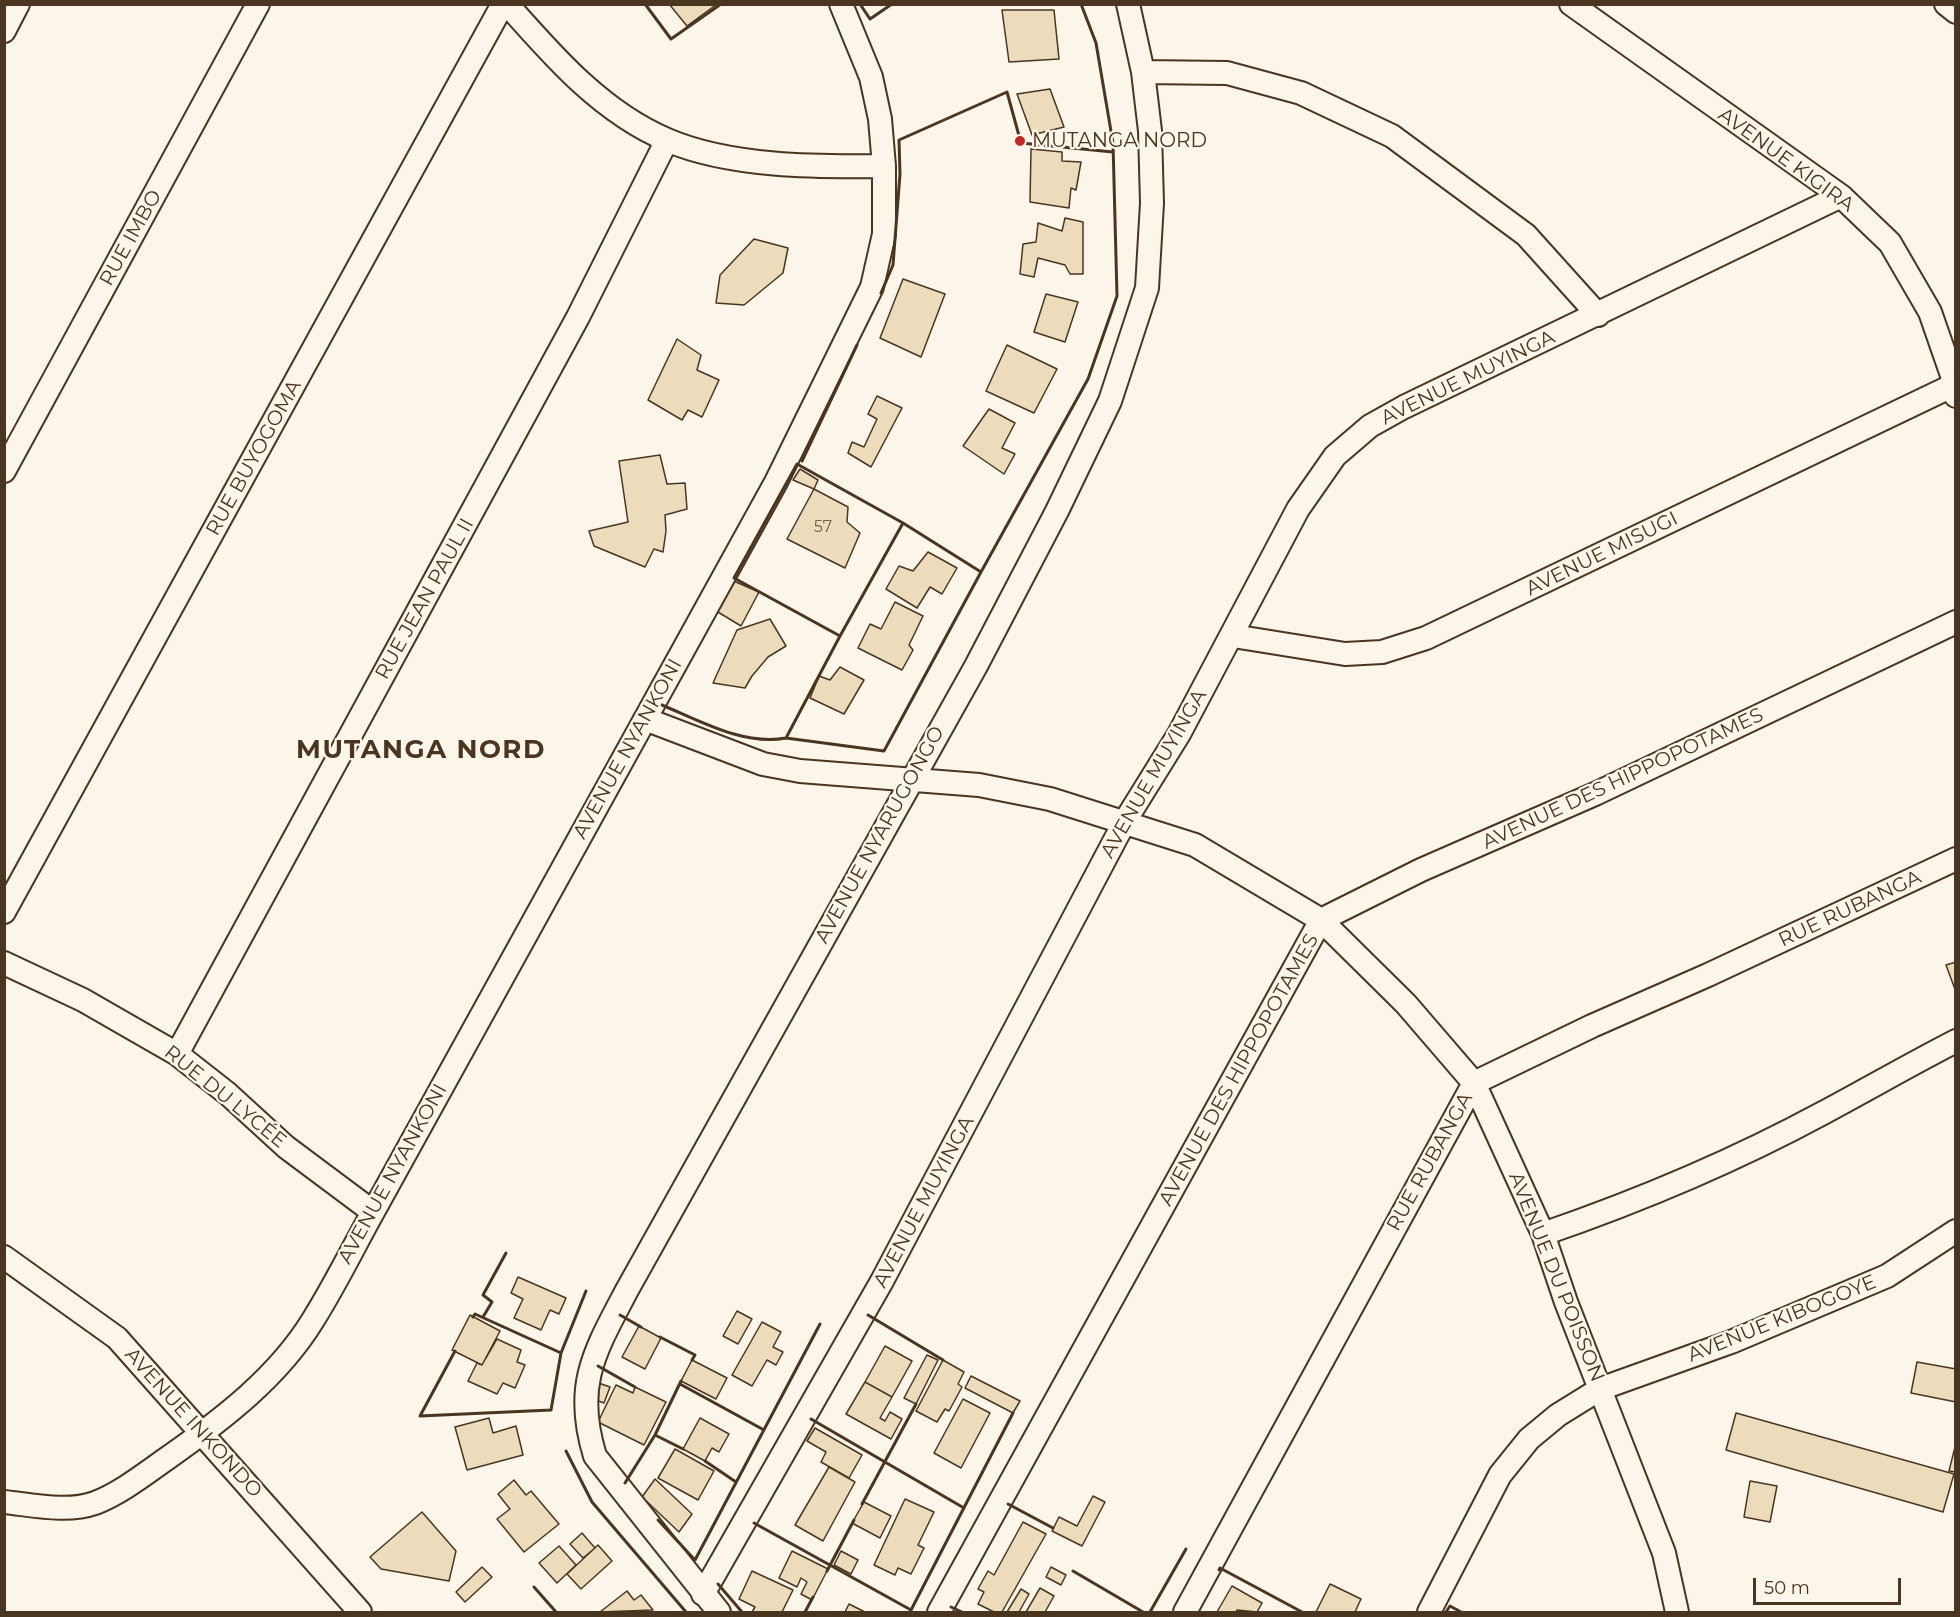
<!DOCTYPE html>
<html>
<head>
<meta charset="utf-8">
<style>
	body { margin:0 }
	#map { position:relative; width:1960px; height:1617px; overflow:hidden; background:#fbf6e9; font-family:Montserrat,sans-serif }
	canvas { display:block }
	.frame { position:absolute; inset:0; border:6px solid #4a3520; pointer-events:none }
	.scale { position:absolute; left:1753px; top:1578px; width:148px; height:27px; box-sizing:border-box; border:3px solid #4a3520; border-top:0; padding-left:8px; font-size:18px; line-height:21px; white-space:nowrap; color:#4a3520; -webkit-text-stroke:4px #fbf6e9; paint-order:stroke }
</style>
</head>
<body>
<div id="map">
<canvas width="1960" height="1617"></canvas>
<div class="frame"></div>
<div class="scale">50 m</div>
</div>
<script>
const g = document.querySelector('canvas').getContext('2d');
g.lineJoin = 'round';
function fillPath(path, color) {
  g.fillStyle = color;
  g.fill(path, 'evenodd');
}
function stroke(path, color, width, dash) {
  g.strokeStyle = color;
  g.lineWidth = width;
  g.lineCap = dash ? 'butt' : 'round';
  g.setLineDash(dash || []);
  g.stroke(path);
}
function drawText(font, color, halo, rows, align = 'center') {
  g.font = font + ' Montserrat,sans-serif';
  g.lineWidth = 4.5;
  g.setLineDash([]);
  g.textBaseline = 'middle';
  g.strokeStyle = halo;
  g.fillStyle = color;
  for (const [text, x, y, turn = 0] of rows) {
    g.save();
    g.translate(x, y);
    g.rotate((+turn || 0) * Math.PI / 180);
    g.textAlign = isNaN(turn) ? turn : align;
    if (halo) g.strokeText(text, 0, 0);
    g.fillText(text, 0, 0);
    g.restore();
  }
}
const building = new Path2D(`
	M669 4H717L687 26Z
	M1002 10H1054L1059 59 1009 62Z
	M1050 89 1064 127 1032 135 1017 94Z
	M1031 149 1062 152V161L1081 162 1076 190 1071 188 1069 208 1030 202Z
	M1065 218 1083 222V274H1070L1065 265 1038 258 1034 277 1020 274 1023 244 1036 242 1038 223 1062 231Z
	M754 239 788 248 783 273 744 305 716 303 720 275Z
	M903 279 945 294 921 357 880 338Z
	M1046 294 1078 302 1065 342 1034 332Z
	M677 339 701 355 697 370 719 380 702 417 688 410 682 420 648 400Z
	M1007 345 1057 369 1034 413 986 391Z
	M877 396 902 408 871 467 848 453 852 442 864 447 877 419 868 414Z
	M989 409 1015 423 1002 448 1015 454 1004 474 963 446Z
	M660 455 667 484 685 483 687 509 665 515 666 531 663 552 654 549 645 567 594 546 589 531 628 522 619 461Z
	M800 469 818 480 814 489 793 480Z
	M814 489 848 507 847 522 860 533 845 568 787 539Z
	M928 552 957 568 942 594 930 587 917 608 886 589 899 566 913 571Z
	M729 579 759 592 741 626 713 609Z
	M895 602 923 616 909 645 913 650 902 670 858 648 870 624 881 629Z
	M770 619 786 646 768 657 752 676 745 688 713 683 737 630Z
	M840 667 864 680 844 714 810 698 819 676 830 680Z
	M1956 962V992L1946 965Z
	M518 1277 566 1298 559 1314 550 1310 541 1330 514 1318 523 1299 511 1293Z
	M737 1311 752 1319 738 1344 723 1336Z
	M470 1315 500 1331 482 1365 452 1350Z
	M762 1322 781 1332 773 1347 783 1352 776 1365 767 1360 752 1386 732 1375Z
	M639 1326 661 1338 645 1369 622 1357Z
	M497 1339 521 1350 517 1362 525 1365 515 1388 503 1383 497 1394 468 1381 477 1363 482 1365Z
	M885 1346 912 1361 892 1397 865 1382Z
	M927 1355 938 1360 916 1404 904 1398Z
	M692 1360 727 1378 716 1399 681 1381Z
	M943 1360 964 1372 958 1384 962 1387 949 1411 945 1409 937 1422 916 1411Z
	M1917 1362 1956 1369V1402L1911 1393Z
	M971 1376 1020 1401 1013 1413 965 1388Z
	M593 1381 610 1387 604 1403 587 1397Z
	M865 1382 892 1397 880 1418 885 1421 890 1412 902 1419 891 1439 846 1414Z
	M616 1385 633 1393 635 1387 666 1402 644 1445 598 1422Z
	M963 1399 990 1413 961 1468 934 1453Z
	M1736 1413 1954 1474 1943 1512 1726 1450Z
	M489 1418 493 1433 516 1426 523 1455 467 1470 455 1427Z
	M700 1418 729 1434 719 1452 712 1448 705 1461 683 1449Z
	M815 1428 862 1455 849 1478 821 1462 826 1452 807 1441Z
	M1956 1443V1472L1949 1471Z
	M675 1449 714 1471 698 1500 658 1478Z
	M829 1467 855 1482 823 1541 795 1525Z
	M655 1479 692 1514 679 1532 642 1497Z
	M514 1480 526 1495 531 1491 559 1524 524 1552 497 1519 510 1509 498 1494Z
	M1750 1481 1777 1486 1770 1522 1744 1517Z
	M1093 1496 1105 1502 1082 1546 1052 1531 1059 1517 1077 1526Z
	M905 1499 934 1512 918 1545 924 1548 911 1574 898 1568 895 1575 874 1565Z
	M864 1502 891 1516 880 1538 852 1523Z
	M422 1512 456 1551 449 1581 381 1569 370 1557Z
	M1023 1522 1046 1534 1002 1612H994L978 1604 984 1592 978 1589 988 1571 994 1575Z
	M582 1533 595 1548 583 1558 570 1544Z
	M598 1545 612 1561 581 1589 567 1574Z
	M559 1546 576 1565 557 1583 539 1563Z
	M792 1551 828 1569 812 1600 801 1594 807 1582 801 1578 797 1587 779 1578Z
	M841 1551 858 1560 851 1574 834 1565Z
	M482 1567 492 1577 465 1602 456 1592Z
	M1051 1567 1066 1575 1061 1585 1046 1577Z
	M752 1571 793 1590 782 1612H752L755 1607 739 1599Z
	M1330 1584 1361 1599 1355 1612H1316Z
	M1232 1586 1262 1603 1257 1612 1237 1610 1236 1612H1217Z
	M1040 1588 1054 1596 1045 1612H1026Z
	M1021 1589 1029 1594 1019 1612H1007Z
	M627 1591 634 1600 641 1595 653 1610 600 1612Z
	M849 1604 865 1612H845Z`);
const minor = new Path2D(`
	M507 4C553 56 601 112 667 140 730 167 817 167 884 166
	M1571 4 1841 196 1890 243 1930 312 1955 384 1956 396
	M1946 4 1956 12
	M4 31 18 4
	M1143 72 1227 73 1301 93 1392 136 1526 235 1598 315
	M4 471 258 4
	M1233 636 1345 654 1382 652 1426 638 1956 384
	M645 719 763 764 800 771 979 785 1050 799 1195 845 1321 920 1406 1004 1474 1083 1543 1234 1566 1302 1664 1553 1677 1612
	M4 912 503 4
	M4 963 83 1000 177 1054 228 1094 286 1147 373 1212
	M177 1054 578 317 667 140
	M1543 1234C1639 1201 1734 1161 1823 1113 1868 1089 1911 1064 1956 1041
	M4 1257 117 1338 360 1612
	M4 1502C33 1505 67 1513 95 1503 121 1493 146 1473 169 1457 223 1419 278 1377 313 1320 335 1285 353 1248 373 1212L776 482 872 287 884 234V166L880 119 871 77 841 4
	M703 1594 882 1281 1125 821 1179 734 1298 509 1335 456 1370 426 1404 407 1841 196
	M719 1612 595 1456C573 1385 595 1351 627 1290L976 666 1057 511 1110 401 1147 288 1152 203 1150 131 1143 72 1128 4
	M939 1612 1321 920 1421 870 1595 794 1956 622
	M1185 1612 1474 1083 1592 1026 1708 975 1956 859
	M1429 1612 1500 1475 1529 1439 1558 1415 1600 1389 1731 1342 1887 1276 1956 1231`);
const wall = new Path2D(`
	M645 4 671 39 721 4
	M860 4 870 19 892 4
	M881 293 893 265 900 174 899 140 1007 92 1021 143 1113 152
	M802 461 857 345
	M797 464 903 523 840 636 734 578Z
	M981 572 1088 379 1117 296 1113 143 1096 43 1081 4
	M662 705C700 721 744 746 786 738L840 636
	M786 738 884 751 981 572 903 523
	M620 1315 641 1327
	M868 1315 943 1360
	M473 1317 475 1314 561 1353
	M483 1317 492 1302 483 1295 506 1253
	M660 1337 695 1355 692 1360
	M598 1366 635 1387
	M680 1384 764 1430
	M420 1416 551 1410 561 1353 586 1291
	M420 1416 455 1351
	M811 1419 964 1508
	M655 1435 683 1449
	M566 1451 592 1502 686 1612
	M705 1461 736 1482
	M625 1483 655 1435 681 1381
	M862 1504 916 1404
	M1008 1504 1053 1528
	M658 1520 695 1560 820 1324
	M754 1523 911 1610
	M1219 1570 1220 1568 1302 1612
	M827 1571 854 1520
	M1073 1571 1143 1612
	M718 1584 742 1612
	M534 1587 556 1612
	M951 1607 962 1612
	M805 1612 813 1597
	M910 1612 1013 1413
	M1150 1612 1186 1549
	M1446 1612 1450 1606 1461 1612`);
const markers = [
	[1020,141,6,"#c62828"]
];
const numberNames = [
	["57",823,527]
];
const poiNames = [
	["MUTANGA NORD",1032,141]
];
const streetNames = [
	["AVENUE KIGIRA",1786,160,36],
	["RUE IMBO",131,238,-61],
	["AVENUE MUYINGA",1468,378,-26],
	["RUE BUYOGOMA",254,458,-61],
	["AVENUE MISUGI",1602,554,-26],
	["RUE JEAN PAUL II",425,599,-61],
	["AVENUE NYANKONI",628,749,-61],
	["AVENUE MUYINGA",1154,774,-60],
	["AVENUE DES HIPPOPOTAMES",1623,779,-25],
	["AVENUE NYARUGONGO",880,835,-61],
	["RUE RUBANGA",1850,909,-25],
	["AVENUE DES HIPPOPOTAMES",1239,1070,-61],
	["RUE DU LYCÉE",225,1097,39],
	["RUE RUBANGA",1430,1162,-61],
	["AVENUE NYANKONI",393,1174,-61],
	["AVENUE MUYINGA",924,1202,-62],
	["AVENUE DU POISSON",1556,1277,68],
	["AVENUE KIBOGOYE",1782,1319,-22],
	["AVENUE INKONDO",193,1423,48]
];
const districtNames = [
	["MUTANGA NORD",421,750]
];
fillPath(building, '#ecdcbc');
stroke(building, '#4a3520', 1.5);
stroke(minor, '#4a3520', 26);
stroke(minor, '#fbf6e9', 22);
stroke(wall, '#4a3520', 3);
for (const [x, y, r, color] of markers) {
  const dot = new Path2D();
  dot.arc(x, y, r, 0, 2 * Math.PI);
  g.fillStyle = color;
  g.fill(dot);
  stroke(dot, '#fbf6e9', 2);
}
drawText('16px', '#725f47', null, numberNames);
drawText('20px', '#4a3520', '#fbf6e9', poiNames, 'left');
drawText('20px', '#4a3520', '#fbf6e9', streetNames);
g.letterSpacing = '1.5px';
drawText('bold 26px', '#4a3520', '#fbf6e9', districtNames);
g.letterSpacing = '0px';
</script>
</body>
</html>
